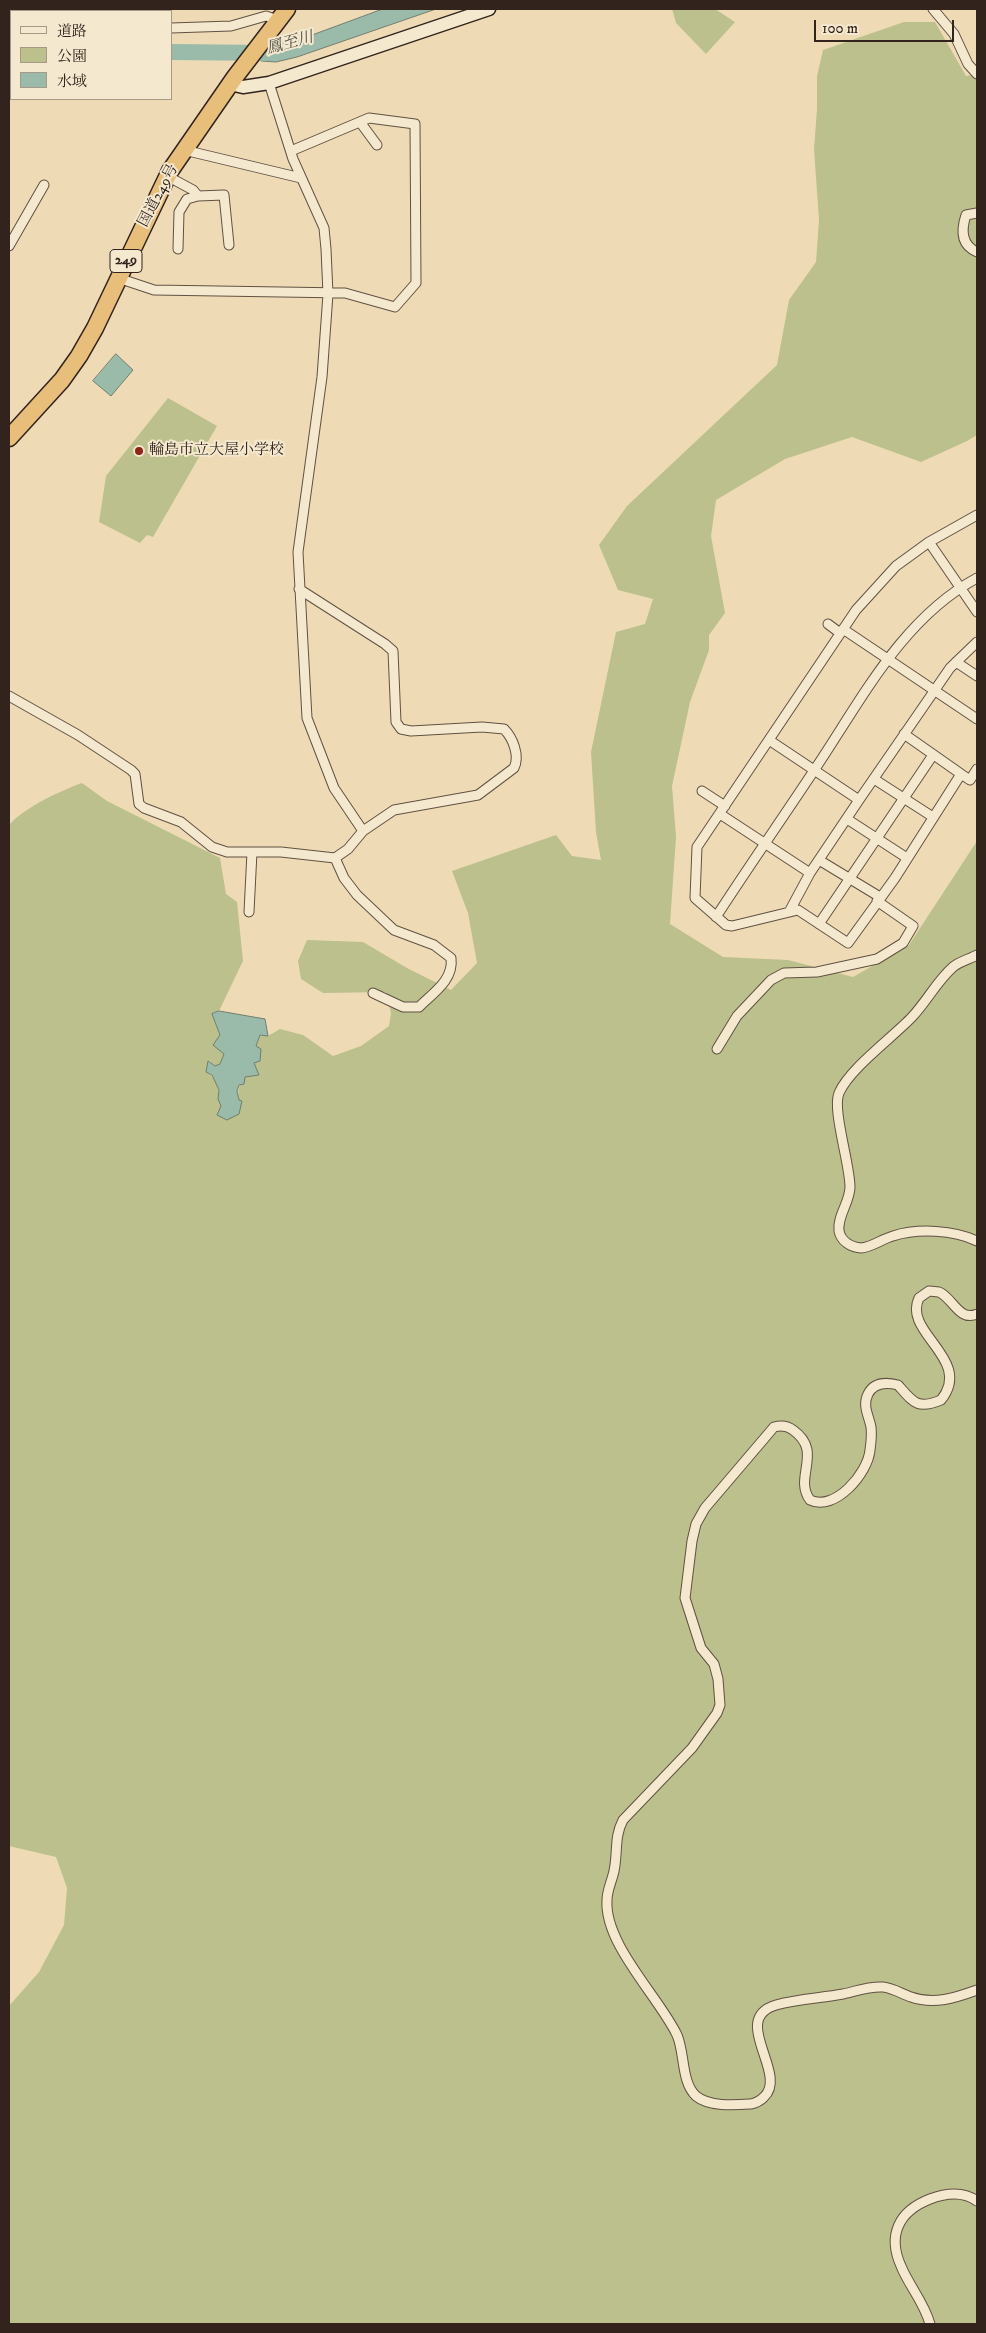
<!DOCTYPE html>
<html>
<head>
<meta charset="utf-8">
<style>
	body { margin:0 }
	#map { position:relative; width:986px; height:2333px; overflow:hidden; background:#eedbb5; font-family:"IM FELL DW Pica","Noto Serif JP",serif }
	canvas { display:block }
	.frame { position:absolute; inset:0; border:10px solid #32231d; pointer-events:none }
	.legend { position:absolute; left:10px; top:10px; width:162px; height:90px; box-sizing:border-box; background:#f4e8cf; border:1px solid #a69988; margin:0; padding:6px 9px; list-style:none; font-size:15px; color:#32231d }
	.legend li { display:flex; align-items:center; gap:10px; height:25px }
	.legend b { width:25px; border:1px solid #a69988 }
	.scale { position:absolute; left:814px; top:20px; width:140px; height:22px; box-sizing:border-box; border:2px solid #32231d; border-top:0; padding-left:6px; font-size:15px; line-height:18px; white-space:nowrap; color:#32231d; -webkit-text-stroke:4px #f4e8cf; paint-order:stroke }
</style>
</head>
<body>
<div id="map">
<canvas width="986" height="2333"></canvas>
<div class="frame"></div>
<ul class="legend">
<li><b style="height:6px;background:#f4e8cf"></b>道路</li>
<li><b style="height:14px;background:#bbc08c"></b>公園</li>
<li><b style="height:14px;background:#9abba9"></b>水域</li>
</ul>
<div class="scale">100 m</div>
</div>
<script>
const g = document.querySelector('canvas').getContext('2d');
g.lineJoin = 'round';
function fillPath(path, color) {
  g.fillStyle = color;
  g.fill(path, 'evenodd');
}
function stroke(path, color, width, dash) {
  g.strokeStyle = color;
  g.lineWidth = width;
  g.lineCap = dash ? 'butt' : 'round';
  g.setLineDash(dash || []);
  g.stroke(path);
}
function drawText(font, color, halo, rows, align = 'center') {
  g.font = font + ' "IM FELL DW Pica","Noto Serif JP",serif';
  g.lineWidth = 4;
  g.setLineDash([]);
  g.textBaseline = 'middle';
  g.strokeStyle = halo;
  g.fillStyle = color;
  for (const [text, x, y, turn = 0] of rows) {
    g.save();
    g.translate(x, y);
    g.rotate((+turn || 0) * Math.PI / 180);
    g.textAlign = isNaN(turn) ? turn : align;
    if (halo) g.strokeText(text, 0, 0);
    g.fillText(text, 0, 0);
    g.restore();
  }
}
const green = new Path2D(`
	M672 9H715L735 22 706 54 676 23Z
	M904 22H935L966 76 977 74V435L967 441 921 462 852 437 785 459 716 500 711 536 725 613 709 635V650L690 702 672 786 676 837 670 924 723 957 788 960 853 977 909 945 977 841V2324H9V2006L39 1972 64 1925 67 1888 56 1857 9 1846V825C25 807 60 791 82 783L107 801 220 858 226 894 237 902 243 961 219 1011 213 1014 220 1035 219 1048 224 1054 220 1064 215 1066 209 1061 206 1072C216 1077 220 1088 218 1099L239 1100C237 1090 239 1085 245 1077L253 1075 256 1047 260 1035 268 1036 280 1029 303 1035 333 1056 361 1046 389 1026 391 1013 386 992 323 993 301 979 298 961 307 940 363 942 407 968 451 990 477 963 468 913 452 871 556 835 572 856 601 860 596 832 591 752 616 632 645 624 653 599 618 590 599 545 627 506 777 365 789 300 816 262 819 220 814 149 817 109V76L823 50Z
	M168 398 217 426 153 537 147 535 140 543 99 522 106 476Z`);
const water = new Path2D(`
	M383 9H436L297 57 276 62 261 61 275 45 312 35Z
	M116 354 133 370 111 396 93 381Z
	M219 1011 265 1019 268 1036 260 1035 256 1046 261 1049 260 1061 254 1063 259 1075 245 1077 244 1084 239 1085 237 1091 239 1100 242 1101 239 1114 227 1120 217 1115 221 1106 218 1099 219 1090 212 1075 206 1072 208 1061 215 1066 220 1064 224 1054 213 1045 220 1035 212 1014Z`);
const river = new Path2D(`
	M171 52 269 53 288 47
	M9 73 11 72`);
const street = new Path2D(`
	M933 9 954 34 968 64 977 74
	M9 17 11 14
	M171 28 231 26 266 16 278 20
	M9 44H11
	M269 83 293 159 324 228 326 249 328 294 322 377 298 552 307 718 334 788 363 831
	M360 122 377 145
	M184 150 301 178
	M167 176 193 190 198 196 224 195 229 245
	M977 213 966 215C961 230 961 245 977 252
	M9 246 44 185
	M178 249 179 212 187 199 198 196
	M118 278 154 290 345 293 395 307 416 283 415 124 369 118 291 151
	M977 515 929 542 896 566 856 610 697 847 695 898 726 925 732 926 798 910 848 943 895 878 961 774 970 780 977 769
	M929 542 977 612
	M828 624 840 633
	M843 629 977 719
	M956 662 977 676
	M9 696 78 735 131 770 135 774 139 804 144 808 181 822 212 847 227 852H281L335 858 348 849 363 831 394 810 478 795 514 768C520 756 513 738 504 729L482 727 411 731 401 729 396 722 393 651 385 644 299 589
	M904 734 961 774
	M769 740 859 800 810 873
	M874 779 933 817
	M702 791 725 806
	M859 800 950 668 977 642
	M720 814 810 873 789 912
	M847 819 907 858
	M335 858 344 878 357 895 394 930 434 945 451 958C454 980 433 993 419 1007H403L373 993
	M819 860 880 897
	M249 912 252 852
	M716 917C749 866 784 816 817 766 863 697 903 618 977 578
	M819 924 933 755
	M977 955C970 959 960 961 953 967 937 981 927 1001 912 1017 893 1037 849 1069 839 1093 832 1110 850 1164 850 1187 850 1202 837 1216 839 1231 841 1241 850 1247 861 1248 872 1247 882 1239 893 1236 918 1228 954 1230 977 1241
	M717 1049 737 1016 771 980 784 973 817 972 877 959 903 943 913 926 877 901
	M977 1314C959 1322 953 1298 939 1292L929 1291 919 1298C902 1333 974 1359 941 1400 917 1410 913 1402 898 1385 886 1382 874 1382 868 1394 862 1406 869 1416 871 1427 872 1435 871 1443 870 1450 868 1473 835 1512 810 1500 793 1477 824 1452 793 1430 788 1426 781 1425 774 1427L705 1508 696 1524 692 1541 685 1598 701 1648 714 1664 718 1679 720 1705 717 1713 692 1748 623 1820C614 1837 618 1852 614 1871 612 1881 607 1890 607 1900 604 1944 659 1997 677 2035 685 2053 681 2082 696 2096 709 2107 735 2105 751 2104 756 2103 760 2101 764 2097 789 2074 729 2019 776 2005 797 1999 821 1998 843 1994 857 1991 869 1986 883 1987 893 1988 902 1994 911 1997 934 2005 955 1998 977 1990
	M930 2324C924 2302 909 2286 901 2266 887 2235 899 2211 930 2199 946 2193 963 2191 977 2201`);
const secondary = new Path2D(`
	M230 84 243 87 269 83 489 9`);
const highway = new Path2D(`
	M9 438 62 380 79 356 95 328 170 171 235 77 287 9`);
const markers = [
	[139,451,5,"#8f2418"]
];
const shields = [
	[126,261,32]
];
const shieldNames = [
	["249",126,261]
];
const streetNames = [
	["国道249号",159,196,-62]
];
const poiNames = [
	["輪島市立大屋小学校",149,451]
];
const waterNames = [
	["鳳至川",290,44,-15]
];
fillPath(green, '#bbc08c');
fillPath(water, '#9abba9');
stroke(water, '#707e71', 1);
stroke(river, '#9abba9', 16);
stroke(street, '#615143', 11);
stroke(secondary, '#32231d', 15);
stroke(highway, '#32231d', 19);
stroke(street, '#f4e8cf', 9);
stroke(secondary, '#f4e8cf', 12);
stroke(highway, '#e7be7a', 16);
for (const [x, y, r, color] of markers) {
  const dot = new Path2D();
  dot.arc(x, y, r, 0, 2 * Math.PI);
  g.fillStyle = color;
  g.fill(dot);
  stroke(dot, '#f4e8cf', 2);
}
for (const [x, y, w] of shields) {
  const box = new Path2D();
  box.roundRect(x - w / 2, y - 11.5, w, 23, 4);
  g.fillStyle = '#f4e8cf';
  g.fill(box);
  stroke(box, '#32231d', 1);
}
drawText('bold 14px', '#32231d', null, shieldNames);
drawText('15px', '#32231d', '#f4e8cf', streetNames);
drawText('15px', '#32231d', '#f4e8cf', poiNames, 'left');
drawText('italic 16px', '#515147', '#f4e8cf', waterNames);
</script>
</body>
</html>
